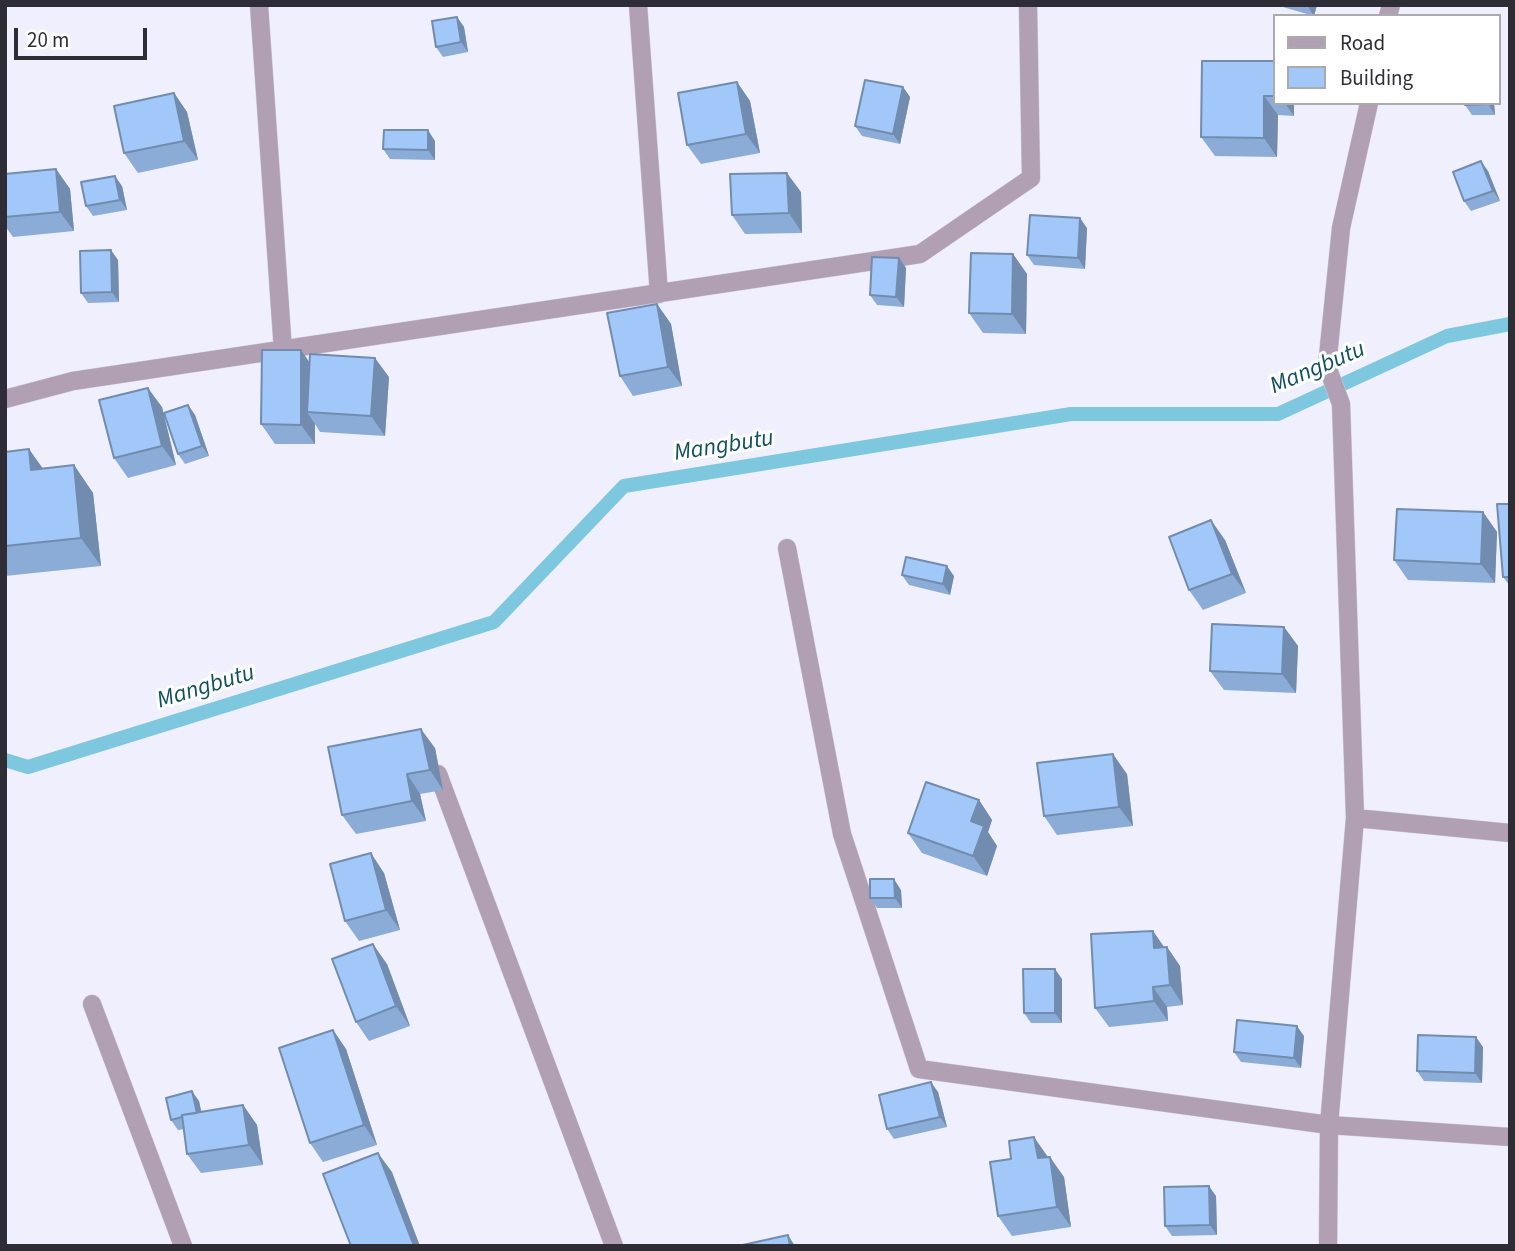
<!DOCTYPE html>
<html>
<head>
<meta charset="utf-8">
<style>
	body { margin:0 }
	#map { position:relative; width:1515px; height:1251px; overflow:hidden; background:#f0effd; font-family:"Source Sans 3",sans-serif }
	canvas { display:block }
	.frame { position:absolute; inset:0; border:7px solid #2e2d36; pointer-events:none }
	.legend { position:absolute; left:1273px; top:14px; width:228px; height:91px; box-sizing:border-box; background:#fff; border:2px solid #ababaf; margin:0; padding:9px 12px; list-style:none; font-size:21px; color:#2e2d36 }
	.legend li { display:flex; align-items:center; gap:14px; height:35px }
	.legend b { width:35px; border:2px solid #ababaf }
	.scale { position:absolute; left:14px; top:28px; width:133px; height:32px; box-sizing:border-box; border:4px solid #2e2d36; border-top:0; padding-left:9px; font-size:21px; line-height:24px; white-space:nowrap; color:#2e2d36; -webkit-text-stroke:5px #fff; paint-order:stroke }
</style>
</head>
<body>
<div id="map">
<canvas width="1515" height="1251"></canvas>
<div class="frame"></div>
<ul class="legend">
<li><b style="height:9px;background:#b19fb4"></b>Road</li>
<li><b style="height:19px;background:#a1c8f9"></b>Building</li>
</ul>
<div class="scale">20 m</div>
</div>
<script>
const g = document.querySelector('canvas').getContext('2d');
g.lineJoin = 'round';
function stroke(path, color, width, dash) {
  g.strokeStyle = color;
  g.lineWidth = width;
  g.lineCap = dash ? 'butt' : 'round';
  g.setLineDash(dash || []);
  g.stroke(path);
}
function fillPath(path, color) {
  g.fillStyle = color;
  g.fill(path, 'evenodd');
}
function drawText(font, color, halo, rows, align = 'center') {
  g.font = font + ' "Source Sans 3",sans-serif';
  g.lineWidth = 6;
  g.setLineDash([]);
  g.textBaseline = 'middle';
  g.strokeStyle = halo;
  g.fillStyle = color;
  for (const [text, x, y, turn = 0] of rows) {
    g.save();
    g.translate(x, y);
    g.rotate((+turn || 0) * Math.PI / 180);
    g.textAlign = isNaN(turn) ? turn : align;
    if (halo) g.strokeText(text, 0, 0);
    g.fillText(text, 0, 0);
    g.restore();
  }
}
const stream = new Path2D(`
	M5 760 28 767 494 622 624 486 1071 414H1278L1447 336 1510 324`);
const street = new Path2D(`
	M259 5 283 351
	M638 5 659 294
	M1388 16 1391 5
	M5 399 73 381 920 254 1031 178 1028 5
	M787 548 842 834 919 1069 1329 1125 1510 1137
	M438 774 614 1246
	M1355 818 1510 833
	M92 1004 183 1246
	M1328 1246 1329 1125 1355 818 1341 404 1327 366 1341 228 1369 103`);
const wall = new Path2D(`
	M1276 5H1317L1314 16Z
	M457 17 464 27 468 52 443 57 436 47Z
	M1275 61V103H1294V116L1278 115 1277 157 1215 156 1201 137Z
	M737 82 750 101 760 153 701 164 687 145Z
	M903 87 910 97 900 144 862 136 855 126Z
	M174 93 187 112 198 160 138 173 124 153Z
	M1494 103 1495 115H1472L1465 105Z
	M435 141V160L390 159 383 149Z
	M56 169 70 189 74 231 13 237 5 226V174Z
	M1488 171 1500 201 1471 211 1464 201Z
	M122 186 127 210 93 216 86 206Z
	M801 192 802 233 745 234 732 215Z
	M1087 228 1085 269 1034 265 1027 255Z
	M1013 254 1027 274 1026 334 983 333 969 313Z
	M899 258 906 268 904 307 877 305 870 295Z
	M118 260 119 302 88 303 81 293Z
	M657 304 671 324 682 386 633 396 620 376Z
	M310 363 389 377 385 436 320 432 315 424V444H275L261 424Z
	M188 405 195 415 209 456 185 464 178 454Z
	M162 407 176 465 128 478 114 458Z
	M5 452 42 468 74 465 93 493 101 566 5 576Z
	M1510 504V586L1503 577Z
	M1483 512 1497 532 1495 583 1408 580 1394 560Z
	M1225 540 1246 593 1203 610 1189 590Z
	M902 575 954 576 950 595 909 585Z
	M1284 627 1298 646 1296 693 1224 690 1210 671Z
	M435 748 443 790 420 794 426 821 356 834 342 815Z
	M1127 774 1133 826 1057 835 1044 816Z
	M979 800 992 820 988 832 997 846 987 876 922 853 908 833Z
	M384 873 400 930 359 941 345 921Z
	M901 890 902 908H877L870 898Z
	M1153 931 1164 947H1167L1180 966 1183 1005 1167 1007 1168 1021 1109 1027 1095 1008Z
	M387 964 410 1026 369 1041 356 1022Z
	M1062 979V1023H1031L1024 1013Z
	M333 1030 346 1049 377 1145 323 1162 310 1143Z
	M1304 1036 1301 1068 1241 1062 1234 1052Z
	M1483 1047 1482 1083 1424 1081 1417 1071Z
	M938 1092 947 1127 894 1139 887 1129Z
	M199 1101 201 1112 243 1105 257 1125 263 1165 201 1173 187 1154 184 1129 178 1130 171 1120Z
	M1048 1157 1064 1177 1071 1227 1012 1236 998 1216Z
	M1216 1196 1217 1235 1172 1236 1165 1226Z`);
const shadedWall = new Path2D(`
	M1307 5H1317L1314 16Z
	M457 17 464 27 468 52 461 42Z
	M737 82 750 101 760 153 746 134Z
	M903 87 910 97 900 144 893 134Z
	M174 93 187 112 198 160 184 141Z
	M1264 96 1278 115 1277 157 1264 138Z
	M1285 103H1294V116Z
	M1488 103H1494L1495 115 1488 104Z
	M428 130 435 141V160L428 150Z
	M1481 161 1488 171 1500 201 1493 191Z
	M56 169 70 189 74 231 60 212Z
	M787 173 801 192 802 233 789 213Z
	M115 176 122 186 127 210 120 200Z
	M1080 218 1087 228 1085 269 1078 258Z
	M111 250 118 260 119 302 112 292Z
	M1013 254 1027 274 1026 334 1012 314Z
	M899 258 906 268 904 307 896 297Z
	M657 304 671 324 682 386 668 367Z
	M301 350 315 370 307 412 315 424V444L301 425Z
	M375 358 389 377 385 436 371 416Z
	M148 388 162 407 176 465 162 446Z
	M188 405 195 415 209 456 202 446Z
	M29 449 49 477 31 470Z
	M74 465 93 493 101 566 81 538Z
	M1483 512 1497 532 1495 583 1481 564Z
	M1211 520 1225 540 1246 593 1232 574Z
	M947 566 954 576 950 595 943 584Z
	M1284 627 1298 646 1296 693 1282 674Z
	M421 729 435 748 443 790 430 770Z
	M1113 754 1127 774 1133 826 1119 807Z
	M407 774 420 794 426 821 412 801Z
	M979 800 992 820 988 832 997 846 987 876 973 856 971 821Z
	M371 853 384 873 400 930 386 910Z
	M894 879 901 890 902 908 895 898Z
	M1153 931 1166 950 1154 948Z
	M373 944 387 964 410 1026 396 1006Z
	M1167 947 1180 966 1183 1005 1170 985Z
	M1055 969 1062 979V1023L1055 1013Z
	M1153 987 1167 1007 1168 1021 1154 1001Z
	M1297 1026 1304 1036 1301 1068 1294 1058Z
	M333 1030 346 1049 377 1145 364 1125Z
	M1476 1037 1483 1047 1482 1083 1475 1073Z
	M931 1082 938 1092 947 1127 940 1117Z
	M192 1091 199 1101 204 1124 197 1114Z
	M243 1105 257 1125 263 1165 249 1145Z
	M1034 1137 1048 1157 1051 1178 1038 1158Z
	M378 1153 392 1172 420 1246H414Z
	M1050 1157 1064 1177 1071 1227 1057 1207Z
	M1209 1186 1216 1196 1217 1235 1210 1225Z
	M788 1235 795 1246H790Z`);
const building = new Path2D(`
	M457 17 461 42 436 47 432 21Z
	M1202 61H1275V96H1264V138L1201 137Z
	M865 80 903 87 893 134 855 126Z
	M737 82 746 134 687 145 678 93Z
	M174 93 184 141 124 153 114 106Z
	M1465 103H1488V104L1465 105Z
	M384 130H428V150L383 149Z
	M1481 161 1493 191 1464 201 1453 172Z
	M56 169 60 212 5 217V174Z
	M787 173 789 213 732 215 730 174Z
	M115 176 120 200 86 206 81 182Z
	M1030 215 1080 218 1078 258 1027 255Z
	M111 250 112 292 81 293 80 251Z
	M971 253 1013 254 1012 314 969 313Z
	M872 257 899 258 896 297 870 295Z
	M657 304 668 367 620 376 607 313Z
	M262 350H301V425L261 424Z
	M310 354 375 358 371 416 307 412Z
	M148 388 162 446 114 458 99 400Z
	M188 405 202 446 178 454 164 413Z
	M29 449 31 470 74 465 81 538 5 546V452Z
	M1497 504H1510V577H1503Z
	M1397 509 1483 512 1481 564 1394 560Z
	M1211 520 1232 574 1189 590 1169 537Z
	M906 557 947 566 943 584 902 575Z
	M1212 624 1284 627 1282 674 1210 671Z
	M421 729 430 770 407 774 412 801 342 815 328 747Z
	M1113 754 1119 807 1044 816 1037 763Z
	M926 782 979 800 971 821 984 826 973 856 908 833Z
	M371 853 386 910 345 921 330 864Z
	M870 879H894L895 898H870Z
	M1153 931 1154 948 1167 947 1170 985 1153 987 1154 1001 1095 1008 1091 934Z
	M373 944 396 1006 356 1022 332 959Z
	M1023 969H1055V1013H1024Z
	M1237 1020 1297 1026 1294 1058 1234 1052Z
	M333 1030 364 1125 310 1143 279 1048Z
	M1418 1035 1476 1037 1475 1073 1417 1071Z
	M931 1082 940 1117 887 1129 879 1095Z
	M192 1091 197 1113 182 1115V1117L171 1120 166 1098Z
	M243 1105 249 1145 187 1154 182 1115Z
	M1034 1137 1038 1158 1050 1157 1057 1207 998 1216 990 1162 1011 1159 1009 1141Z
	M378 1153 414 1246H351L323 1174Z
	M1209 1186 1210 1225 1165 1226 1164 1187Z
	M788 1235 790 1246H738Z`);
const waterNames = [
	["Mangbutu",1318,369,-23],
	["Mangbutu",724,447,-9],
	["Mangbutu",206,688,-17]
];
stroke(stream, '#7dc7df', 14);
stroke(street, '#cdccd9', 19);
stroke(street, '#b19fb4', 18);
fillPath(wall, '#8aacd6');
fillPath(shadedWall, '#718cae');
fillPath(building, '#a1c8f9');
stroke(building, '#718cae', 2);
drawText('italic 24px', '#115061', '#fff', waterNames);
</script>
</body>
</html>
